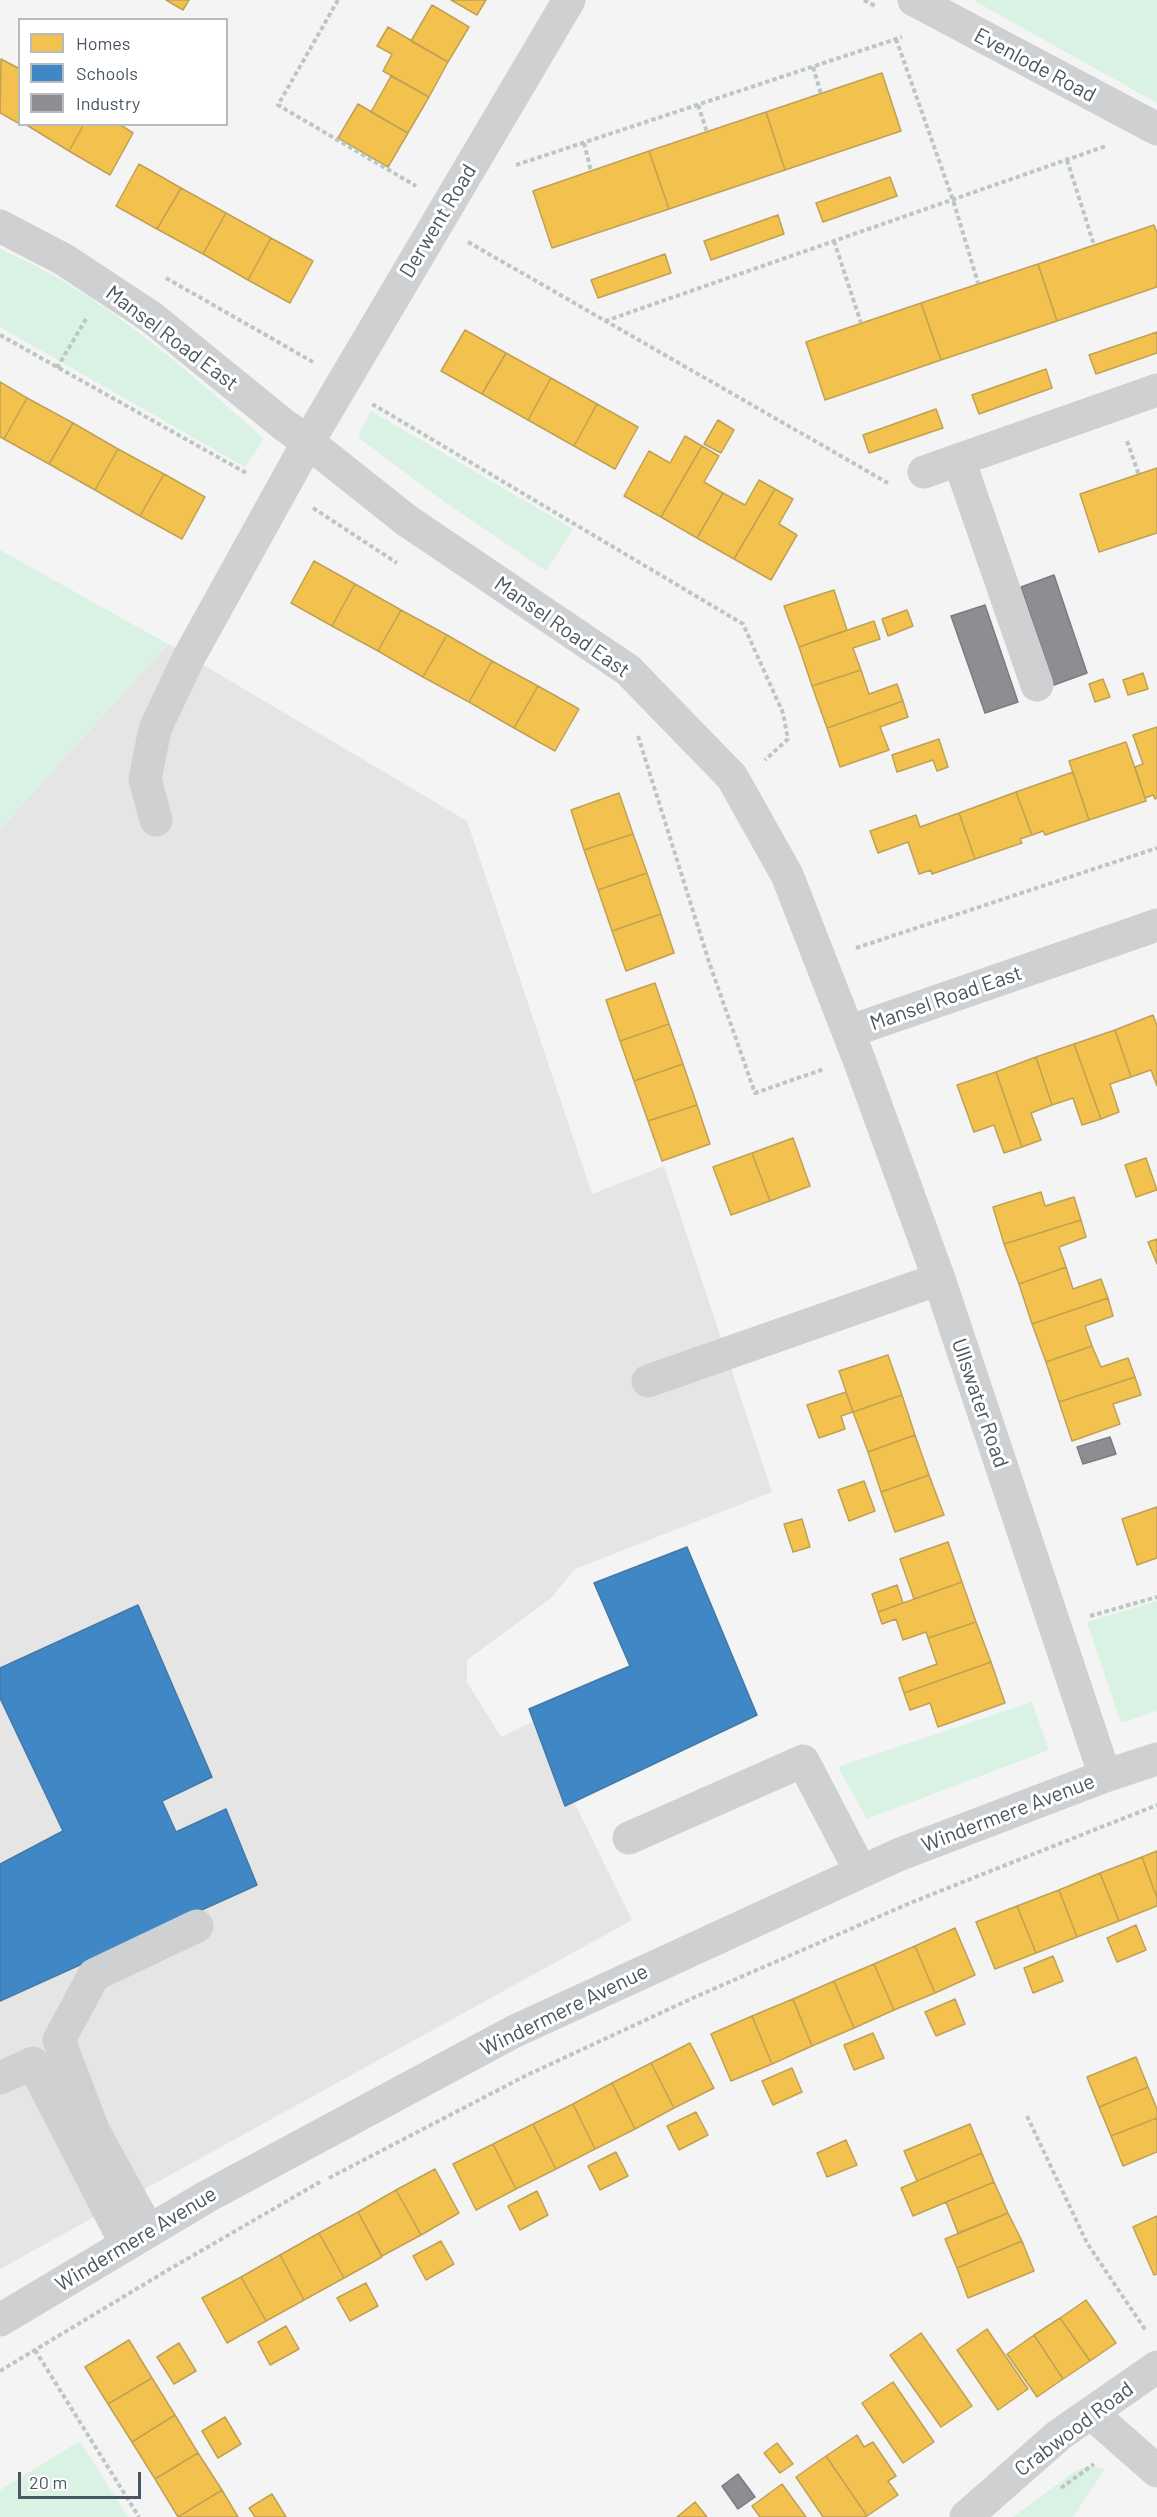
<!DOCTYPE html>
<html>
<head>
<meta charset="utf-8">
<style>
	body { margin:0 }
	#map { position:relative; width:1157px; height:2517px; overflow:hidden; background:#f4f4f4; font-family:Barlow,sans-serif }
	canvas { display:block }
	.legend { position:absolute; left:18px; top:18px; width:210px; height:108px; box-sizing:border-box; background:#fff; border:2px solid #b7bbc0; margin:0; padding:8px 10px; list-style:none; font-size:18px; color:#4a5661 }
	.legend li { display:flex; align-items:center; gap:12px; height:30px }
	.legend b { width:30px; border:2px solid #b7bbc0 }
	.scale { position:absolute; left:18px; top:2472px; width:123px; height:27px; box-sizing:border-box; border:3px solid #4a5661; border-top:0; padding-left:8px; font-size:18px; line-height:21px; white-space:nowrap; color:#4a5661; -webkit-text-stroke:4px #fff; paint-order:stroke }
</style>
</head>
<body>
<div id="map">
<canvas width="1157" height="2517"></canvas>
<ul class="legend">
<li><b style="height:16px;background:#f2c14e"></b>Homes</li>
<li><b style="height:16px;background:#3f88c5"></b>Schools</li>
<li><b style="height:16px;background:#8d8d92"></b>Industry</li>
</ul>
<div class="scale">20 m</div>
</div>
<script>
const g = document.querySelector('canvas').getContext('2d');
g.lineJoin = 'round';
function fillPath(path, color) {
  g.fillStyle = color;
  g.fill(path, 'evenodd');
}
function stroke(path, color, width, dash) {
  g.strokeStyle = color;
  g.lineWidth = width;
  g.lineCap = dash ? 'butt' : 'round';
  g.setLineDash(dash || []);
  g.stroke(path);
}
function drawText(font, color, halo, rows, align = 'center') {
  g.font = font + ' Barlow,sans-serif';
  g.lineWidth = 6;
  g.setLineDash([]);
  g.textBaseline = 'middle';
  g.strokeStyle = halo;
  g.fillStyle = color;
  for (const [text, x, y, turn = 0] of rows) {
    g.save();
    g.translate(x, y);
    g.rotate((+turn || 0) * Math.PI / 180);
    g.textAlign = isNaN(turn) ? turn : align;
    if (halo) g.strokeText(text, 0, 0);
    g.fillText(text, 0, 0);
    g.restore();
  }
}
const education = new Path2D(`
	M168 644 467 821 592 1194 664 1166 772 1492 575 1569 551 1598 467 1660V1682L501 1737 534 1721 632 1920 0 2269V829Z`);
const green = new Path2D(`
	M973 0H1157V103Z
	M0 249C100 292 184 367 264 439L245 467 0 327Z
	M371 411 573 529 546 571 442 500 360 439 359 433Z
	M0 550 168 644 0 829Z
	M1157 1601V1711L1121 1723 1087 1622Z
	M1032 1702 1049 1750 867 1819 838 1767Z
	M80 2441 128 2517H0V2490Z
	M1087 2466 1105 2469 1073 2517H1013L1074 2472Z`);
const homes = new Path2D(`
	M166 0H189L183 10Z
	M451 0H486L477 15Z
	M432 5 469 27 448 62 411 41Z
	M388 27 448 62 429 97 383 71 392 54 377 46Z
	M1 59 20 69V124L0 113Z
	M882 73 901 131 785 170 766 112Z
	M391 76 429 97 408 133 371 112Z
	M358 104 408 133 388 167 338 138Z
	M766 112 785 170 669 209 649 151Z
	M25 124H84L69 151Z
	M84 124H119L133 133 110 175 69 151Z
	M649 151 669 209 552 248 533 191Z
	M139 164 181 188 157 229 116 206Z
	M890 177 897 196 823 222 816 203Z
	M181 188 226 213 203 254 157 229Z
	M226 213 271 238 248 280 203 254Z
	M778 215 784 234 711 260 704 241Z
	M1154 225 1157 233V287L1057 321 1038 264Z
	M271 238 313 261 290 303 248 280Z
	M665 254 671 273 598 298 591 280Z
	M1038 264 1057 321 941 360 921 303Z
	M921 303 941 360 825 400 806 342Z
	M465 330 506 353 482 394 441 371Z
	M1157 332V353L1096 374 1089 355Z
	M506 353 551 378 528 420 482 394Z
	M1046 369 1052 388 979 414 972 395Z
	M551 378 597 404 574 446 528 420Z
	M0 382 27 398 4 439 0 437Z
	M27 398 73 423 49 464 4 439Z
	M597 404 638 427 615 469 574 446Z
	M936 409 943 428 869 453 863 435Z
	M718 420 734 430 721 453 704 444Z
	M73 423 118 449 95 490 49 464Z
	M685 436 702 446 661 517 624 496 649 451 670 463Z
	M702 446 719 456 704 482 723 493 697 538 661 517Z
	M118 449 164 474 140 516 95 490Z
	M1157 468V533L1099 552 1080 494Z
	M164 474 205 497 182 539 140 516Z
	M759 480 775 489 734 559 697 538 723 493 745 505Z
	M775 489 793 499 779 524 797 535 771 580 734 559Z
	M314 561 355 584 332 626 291 603Z
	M355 584 401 610 378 651 332 626Z
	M834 590 847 630 799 647 784 606Z
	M401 610 447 635 423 677 378 651Z
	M907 610 913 626 888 636 882 619Z
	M874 621 880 639 853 648 861 670 812 686 799 647Z
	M447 635 492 661 469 702 423 677Z
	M492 661 538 686 514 728 469 702Z
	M861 670 869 694 897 684 903 701 827 728 812 686Z
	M1143 673 1148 689 1128 695 1123 680Z
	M1103 679 1110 697 1095 702 1089 684Z
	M538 686 579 709 555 751 514 728Z
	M903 701 908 717 880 727 889 750 840 767 827 728Z
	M1157 727V798L1155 799 1153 795 1145 798 1135 767 1143 764 1133 735Z
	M939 739 948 767 937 771 933 760 897 772 892 755Z
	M1126 742 1146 801 1089 820 1069 761Z
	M1073 772 1089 820 1045 835 1043 831 1032 835 1016 792Z
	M1016 792 1032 835 1020 839 1022 843 975 859 959 813Z
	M619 793 633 834 584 850 571 810Z
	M959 813 975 859 932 874 931 870 919 874 908 842 878 853 870 831 916 815 920 827Z
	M633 834 647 873 598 890 584 850Z
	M647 873 661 914 612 931 598 890Z
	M661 914 674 953 626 971 612 931Z
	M655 983 669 1024 620 1041 606 1000Z
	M1153 1015 1157 1026V1086L1151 1070 1131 1077 1115 1030Z
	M669 1024 683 1064 634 1081 620 1041Z
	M1115 1030 1131 1077 1110 1084 1119 1112 1101 1119 1074 1044Z
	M1074 1044 1101 1119 1082 1125 1073 1098 1052 1105 1036 1057Z
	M1036 1057 1052 1105 1031 1113 1041 1140 1022 1147 996 1072Z
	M683 1064 697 1105 648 1121 634 1081Z
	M996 1072 1022 1147 1004 1153 994 1125 974 1132 957 1085Z
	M697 1105 710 1144 662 1161 648 1121Z
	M793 1138 810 1186 770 1201 752 1153Z
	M752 1153 770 1201 731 1215 713 1167Z
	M1146 1158 1157 1190 1136 1197 1125 1165Z
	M1041 1192 1045 1206 1074 1197 1081 1220 1004 1244 993 1207Z
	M1081 1220 1086 1237 1059 1247 1066 1267 1019 1284 1004 1244Z
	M1157 1239V1264L1148 1242Z
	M1066 1267 1073 1289 1101 1279 1108 1298 1032 1324 1019 1284Z
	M1108 1298 1113 1316 1085 1326 1092 1346 1046 1362 1032 1324Z
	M1092 1346 1101 1367 1128 1358 1135 1377 1059 1402 1046 1362Z
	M888 1355 902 1395 853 1412 839 1371Z
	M1135 1377 1141 1395 1113 1404 1120 1424 1072 1441 1059 1402Z
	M846 1392 853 1412 841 1416 845 1429 819 1438 807 1405Z
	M902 1395 915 1435 868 1452 853 1412Z
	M915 1435 929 1475 881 1492 868 1452Z
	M929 1475 944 1515 895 1532 881 1492Z
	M864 1481 875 1511 849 1521 838 1490Z
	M1157 1507V1558L1137 1565 1122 1519Z
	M802 1519 810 1547 793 1552 784 1524Z
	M948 1542 962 1582 914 1599 900 1559Z
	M962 1582 976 1622 928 1638 926 1632 903 1640 896 1619 882 1624 878 1612Z
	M897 1585 903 1603 878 1612 872 1594Z
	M976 1622 991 1662 904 1693 899 1678 937 1664 928 1638Z
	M991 1662 1005 1703 938 1727 930 1703 910 1710 904 1693Z
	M1157 1851V1898L1142 1857Z
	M1142 1857 1157 1898V1906L1119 1921 1100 1873Z
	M1100 1873 1119 1921 1077 1937 1059 1890Z
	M1059 1890 1077 1937 1036 1953 1017 1906Z
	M1017 1906 1036 1953 995 1969 976 1922Z
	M1136 1925 1146 1950 1117 1962 1107 1938Z
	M955 1928 975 1975 935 1993 915 1946Z
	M915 1946 935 1993 894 2010 874 1964Z
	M1053 1956 1063 1981 1033 1993 1024 1968Z
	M874 1964 894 2010 854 2028 834 1981Z
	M834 1981 854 2028 812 2046 793 1999Z
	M793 1999 812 2046 772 2064 752 2016Z
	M955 1999 965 2024 936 2036 925 2012Z
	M752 2016 772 2064 731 2081 711 2034Z
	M873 2033 884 2058 854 2070 844 2045Z
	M690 2043 714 2088 674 2108 651 2063Z
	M1136 2057 1148 2087 1099 2107 1087 2077Z
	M651 2063 674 2108 635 2129 612 2083Z
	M792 2068 802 2092 773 2105 762 2081Z
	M612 2083 635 2129 595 2149 573 2104Z
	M1148 2087 1157 2109V2118L1111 2136 1099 2107Z
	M573 2104 595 2149 556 2169 533 2124Z
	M696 2112 708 2135 679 2150 667 2126Z
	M1157 2118V2152L1123 2166 1111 2136Z
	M533 2124 556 2169 516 2189 493 2144Z
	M970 2124 982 2153 917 2181 904 2151Z
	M846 2140 857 2165 827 2177 817 2153Z
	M493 2144 516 2189 476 2210 453 2164Z
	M616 2152 628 2176 600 2190 588 2166Z
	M982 2153 994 2182 913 2216 901 2188Z
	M435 2169 459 2213 421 2235 396 2190Z
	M994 2182 1008 2213 958 2233 946 2202Z
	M396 2190 421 2235 382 2256 358 2212Z
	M537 2191 548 2215 520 2230 508 2206Z
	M358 2212 382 2257 344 2278 319 2233Z
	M1008 2213 1022 2241 957 2268 945 2239Z
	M1157 2216V2274L1154 2275 1133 2227Z
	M319 2233 344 2278 304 2300 280 2255Z
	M441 2241 454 2264 426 2280 413 2256Z
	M1022 2241 1034 2271 968 2298 957 2268Z
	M280 2255 304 2300 266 2321 241 2277Z
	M241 2277 266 2321 227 2343 202 2298Z
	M366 2283 378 2306 350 2321 337 2298Z
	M1086 2300 1116 2343 1090 2361 1060 2318Z
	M1060 2318 1090 2361 1063 2379 1034 2335Z
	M286 2326 299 2349 270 2365 258 2342Z
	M987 2329 1028 2389 998 2410 957 2350Z
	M921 2333 972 2406 941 2427 890 2355Z
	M1034 2335 1063 2379 1037 2397 1007 2354Z
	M129 2340 152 2378 108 2404 85 2367Z
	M179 2343 196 2371 174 2384 157 2357Z
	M152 2378 175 2415 132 2442 108 2404Z
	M893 2382 934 2442 903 2463 862 2403Z
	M175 2415 198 2453 155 2479 132 2442Z
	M225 2417 241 2444 218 2458 202 2431Z
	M857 2435 864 2447 873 2442 896 2476 888 2481 898 2495 867 2516 826 2456Z
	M777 2443 793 2464 780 2473 764 2453Z
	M198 2453 222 2490 178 2517 155 2479Z
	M826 2456 867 2516 865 2517H823L796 2477Z
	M782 2484 806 2517H760L752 2506Z
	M222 2490 238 2517H178Z
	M272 2494 286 2517H255L249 2508Z
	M695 2502 707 2517H677Z`);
const schools = new Path2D(`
	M687 1547 757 1715 565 1806 529 1709 630 1666 594 1583Z
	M138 1605 212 1777 162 1801 176 1832 226 1809 257 1885 0 2001V1864L63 1831 0 1698V1668Z`);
const industry = new Path2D(`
	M1054 575 1087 673 1054 685 1021 587Z
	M985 605 1018 702 985 713 951 616Z
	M1110 1437 1116 1454 1083 1464 1077 1447Z
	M738 2474 755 2497 738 2509 722 2486Z`);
const path = new Path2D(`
	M338 0 278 105 416 186
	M864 0 877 7
	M896 39 953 200 978 283
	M813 67 821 94
	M698 105 707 132
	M584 143 591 171
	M1067 160 1094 245
	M516 165 902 37
	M834 241 861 323
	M468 242 888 483
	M166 278 313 362
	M605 321 1106 146
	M0 335 248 474
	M57 368 86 319
	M373 407 374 405 743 624 783 713 788 739 765 760
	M1127 441 1139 475
	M313 508 397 563
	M638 736 710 965 755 1093 824 1069
	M856 948 1157 848
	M1090 1616 1157 1597
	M1027 2116 1087 2243 1146 2331
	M329 2178 525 2076 695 1997 910 1903 1157 1805
	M35 2350 139 2517
	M0 2371 173 2267 320 2182
	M1061 2488 1094 2464`);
const minor = new Path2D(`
	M914 0 1157 129
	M0 226 63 259 151 317 284 425 308 442 406 520 628 670 732 777 787 875 860 1062 939 1279 1105 1776
	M959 460 1037 685
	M924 472 1157 390
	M156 820 145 779 155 729 189 657 308 442 569 0
	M848 1032 1157 925
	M648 1381 939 1279
	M629 1838 803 1761 861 1872
	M0 2078 33 2063 126 2244
	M148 2230 94 2132 59 2040 94 1975 197 1926
	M0 2320 206 2197 513 2032 898 1855 1105 1776 1157 1759
	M1091 2413 1157 2471
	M966 2517 1059 2435 1157 2367`);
const streetNames = [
	["Evenlode Road",1035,65,28],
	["Derwent Road",438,221,-59],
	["Mansel Road East",172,338,37],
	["Mansel Road East",562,627,35],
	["Mansel Road East",946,998,-19],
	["Ullswater Road",980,1403,71],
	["Windermere Avenue",1008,1813,-21],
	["Windermere Avenue",564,2010,-26],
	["Windermere Avenue",136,2239,-31],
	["Crabwood Road",1074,2429,-37]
];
fillPath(education, '#e6e5e6');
fillPath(green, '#d9f2e3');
fillPath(homes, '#f2c14e');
stroke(homes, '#c0a154', 1.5);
fillPath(schools, '#3f88c5');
stroke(schools, '#4279a7', 1.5);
fillPath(industry, '#8d8d92');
stroke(industry, '#797c83', 1.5);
stroke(path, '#bcc7c4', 4, [4.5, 3]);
stroke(minor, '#ced0d2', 33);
drawText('21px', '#4a5661', '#fff', streetNames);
</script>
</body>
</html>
